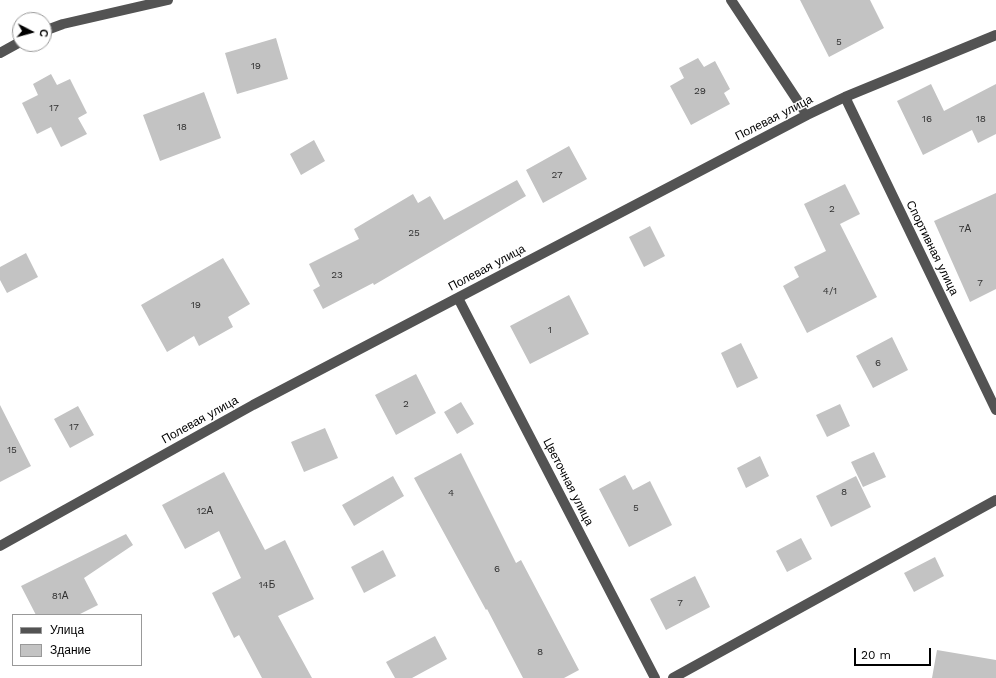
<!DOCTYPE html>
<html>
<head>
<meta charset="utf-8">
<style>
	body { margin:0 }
	#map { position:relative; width:996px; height:678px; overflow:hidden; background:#fff; font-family:"Work Sans",sans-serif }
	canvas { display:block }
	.legend { position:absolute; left:12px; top:614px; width:130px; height:52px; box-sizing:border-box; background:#fff; border:1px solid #999; margin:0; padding:5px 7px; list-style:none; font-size:12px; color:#000 }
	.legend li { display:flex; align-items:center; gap:8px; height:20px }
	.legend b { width:20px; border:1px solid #999 }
	.north { position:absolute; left:12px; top:12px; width:40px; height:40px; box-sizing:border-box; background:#fff; border:1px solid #999; border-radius:50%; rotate:96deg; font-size:11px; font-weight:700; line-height:16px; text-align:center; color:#000 }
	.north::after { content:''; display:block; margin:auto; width:14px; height:18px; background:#000; clip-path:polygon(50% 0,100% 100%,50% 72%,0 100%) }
	.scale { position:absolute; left:854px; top:648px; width:77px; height:18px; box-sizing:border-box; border:2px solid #000; border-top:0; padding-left:5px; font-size:12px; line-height:14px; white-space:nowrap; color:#000; -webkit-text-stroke:3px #fff; paint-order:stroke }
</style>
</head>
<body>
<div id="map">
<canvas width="996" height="678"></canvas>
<ul class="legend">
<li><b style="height:5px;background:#535353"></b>Улица</li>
<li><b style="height:11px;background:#c3c3c3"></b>Здание</li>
</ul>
<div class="north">С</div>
<div class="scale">20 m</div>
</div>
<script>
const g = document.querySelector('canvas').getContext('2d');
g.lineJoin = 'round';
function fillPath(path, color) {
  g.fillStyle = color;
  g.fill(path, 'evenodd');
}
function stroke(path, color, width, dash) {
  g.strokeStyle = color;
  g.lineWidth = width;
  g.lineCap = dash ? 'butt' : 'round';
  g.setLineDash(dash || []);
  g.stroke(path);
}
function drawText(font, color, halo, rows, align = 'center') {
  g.font = font + ' "Work Sans",sans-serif';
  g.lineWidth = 3;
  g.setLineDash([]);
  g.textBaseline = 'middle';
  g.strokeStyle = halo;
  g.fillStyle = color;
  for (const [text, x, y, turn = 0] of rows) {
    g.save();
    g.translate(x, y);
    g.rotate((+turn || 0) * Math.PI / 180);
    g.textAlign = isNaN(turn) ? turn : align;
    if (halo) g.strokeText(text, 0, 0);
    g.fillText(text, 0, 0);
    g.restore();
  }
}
const building = new Path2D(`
	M800 0H870L884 28 829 57Z
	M276 38 288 79 237 94 225 53Z
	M698 58 704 67 715 61 730 89 724 93 730 104 691 125 670 86 684 78 679 68Z
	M51 74 57 85 70 79 87 113 78 118 87 134 61 147 51 127 37 134 22 103 38 95 33 84Z
	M931 84 944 111 996 84V134L978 143 972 130 923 155 897 101Z
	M204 92 221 138 160 161 143 115Z
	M314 140 325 161 301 175 290 154Z
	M569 146 587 179 543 203 526 170Z
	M517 180 526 196 374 285 373 283 323 309 313 290 320 286 309 264 359 239 354 229 413 194 418 203 430 196 444 220Z
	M845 184 860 214 840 224 877 297 807 333 783 286 799 277 794 267 826 251 804 204Z
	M996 193V289L970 302 934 221Z
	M650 226 665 256 644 267 629 237Z
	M26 253 38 277 7 293 0 280V267Z
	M223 258 250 304 228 317 233 327 199 346 194 336 167 352 141 305Z
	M569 295 589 334 530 364 510 326Z
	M892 337 908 370 873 388 856 356Z
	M741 343 758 378 737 388 721 353Z
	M416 374 436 413 396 435 375 395Z
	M461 402 474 424 457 434 444 412Z
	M840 404 850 426 827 437 816 415Z
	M0 405 31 466 0 482Z
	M78 406 94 435 70 448 54 419Z
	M325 428 338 458 304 472 291 442Z
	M874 452 886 477 863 487 851 462Z
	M461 453 516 563 521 560 579 670 564 678H523L487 609 486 610 414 478Z
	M760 456 769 476 746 488 737 468Z
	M224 472 265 550 285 540 314 599 278 616 312 678H262L239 635 234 638 212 593 241 578 219 531 185 549 162 505Z
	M625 475 633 490 650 481 672 525 629 547 599 489Z
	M393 476 404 496 354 526 342 505Z
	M856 476 871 507 831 527 816 496Z
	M126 534 133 545 84 578 98 605 78 615H36L21 586Z
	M801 538 812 559 787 572 776 551Z
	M383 550 396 576 364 593 351 567Z
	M935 557 944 576 914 592 904 573Z
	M695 576 710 607 666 630 650 599Z
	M435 636 447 659 412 678H395L386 662Z
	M937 650 996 660V678H932Z`);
const minor = new Path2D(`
	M731 0 807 115
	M44 31 63 24 168 0
	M0 53 20 42
	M845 97 996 410
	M458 298 655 678
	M0 546 253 405 807 115 845 97 996 35
	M673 678 996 500`);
const numberNames = [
	["5",839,42],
	["19",256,66],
	["29",700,91],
	["17",54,108],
	["16",927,119],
	["18",981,119],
	["18",182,127],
	["27",557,175],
	["2",832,209],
	["7А",965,229],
	["25",414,233],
	["23",337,275],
	["7",980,283],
	["4/1",830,291],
	["19",196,305],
	["1",550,330],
	["6",878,363],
	["2",406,404],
	["17",74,427],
	["15",12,450],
	["8",844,492],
	["4",451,493],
	["5",636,508],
	["12А",205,511],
	["6",497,569],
	["14Б",267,585],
	["81А",60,596],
	["7",680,603],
	["8",540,652]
];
const streetNames = [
	["Полевая улица",774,118,-27],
	["Спортивная улица",932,248,64],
	["Полевая улица",487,268,-28],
	["Полевая улица",200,420,-29],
	["Цветочная улица",568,482,63]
];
fillPath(building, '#c3c3c3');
stroke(minor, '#535353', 10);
drawText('10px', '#313131', null, numberNames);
drawText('12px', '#000', '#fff', streetNames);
</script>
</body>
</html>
